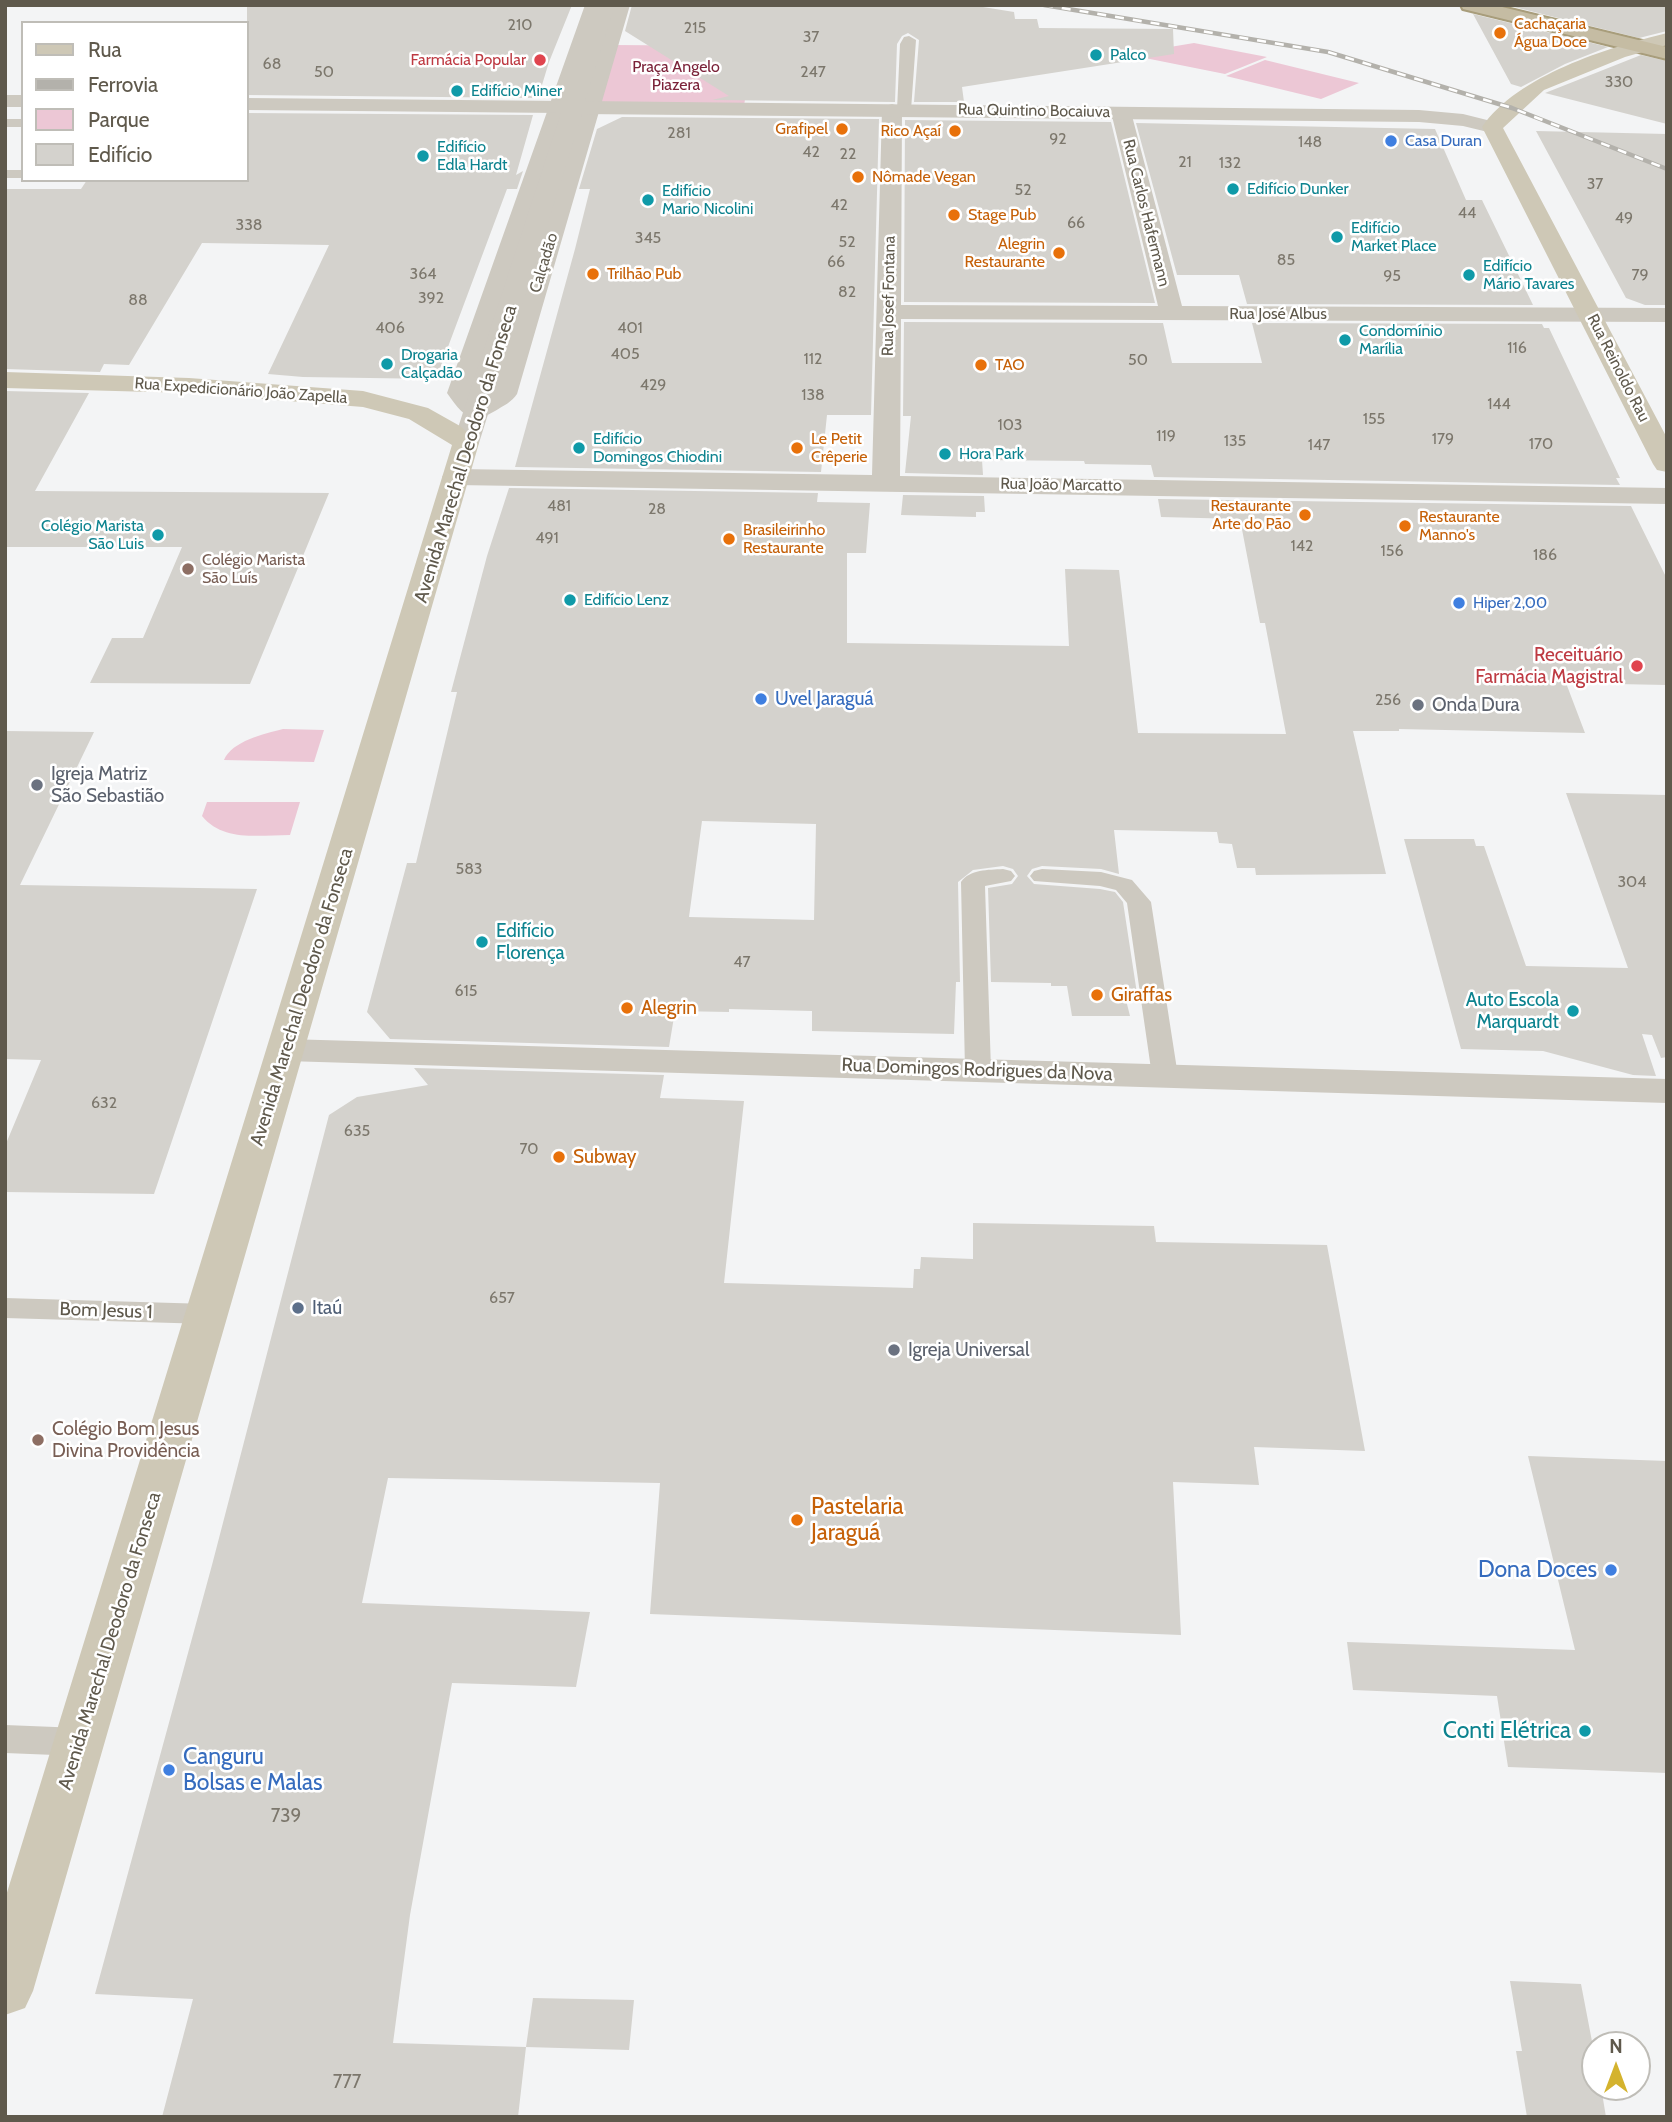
<!DOCTYPE html>
<html>
<head>
<meta charset="utf-8">
<style>
	body { margin:0 }
	#map { position:relative; width:1672px; height:2122px; overflow:hidden; background:#f3f4f5; font-family:Cabin,sans-serif }
	canvas { display:block }
	.frame { position:absolute; inset:0; border:7px solid #5f594c; pointer-events:none }
	.legend { position:absolute; left:21px; top:21px; width:228px; height:161px; box-sizing:border-box; background:#fff; border:2px solid #bfbdb7; margin:0; padding:9px 12px; list-style:none; font-size:21px; color:#5f594c }
	.legend li { display:flex; align-items:center; gap:14px; height:35px }
	.legend b { width:35px; border:2px solid #bfbdb7 }
	.north { position:absolute; left:1581px; top:2031px; width:70px; height:70px; box-sizing:border-box; background:#fff; border:2px solid #bfbdb7; border-radius:50%; rotate:0deg; font-size:19px; font-weight:700; line-height:28px; text-align:center; color:#5f594c }
	.north::after { content:''; display:block; margin:auto; width:24px; height:32px; background:#d4b32e; clip-path:polygon(50% 0,100% 100%,50% 72%,0 100%) }
</style>
</head>
<body>
<div id="map">
<canvas width="1672" height="2122"></canvas>
<div class="frame"></div>
<ul class="legend">
<li><b style="height:9px;background:#cec8b6"></b>Rua</li>
<li><b style="height:9px;background:#b3b1ab"></b>Ferrovia</li>
<li><b style="height:19px;background:#ecc7d5"></b>Parque</li>
<li><b style="height:19px;background:#d4d2cd"></b>Edifício</li>
</ul>
<div class="north">N</div>
</div>
<script>
const g = document.querySelector('canvas').getContext('2d');
g.lineJoin = 'round';
function fillPath(path, color) {
  g.fillStyle = color;
  g.fill(path, 'evenodd');
}
function stroke(path, color, width, dash) {
  g.strokeStyle = color;
  g.lineWidth = width;
  g.lineCap = dash ? 'butt' : 'round';
  g.setLineDash(dash || []);
  g.stroke(path);
}
function drawText(font, color, halo, rows, align = 'center') {
  g.font = font + ' Cabin,sans-serif';
  g.lineWidth = 5;
  g.setLineDash([]);
  g.textBaseline = 'middle';
  g.strokeStyle = halo;
  g.fillStyle = color;
  for (const [text, x, y, turn = 0] of rows) {
    g.save();
    g.translate(x, y);
    g.rotate((+turn || 0) * Math.PI / 180);
    g.textAlign = isNaN(turn) ? turn : align;
    if (halo) g.strokeText(text, 0, 0);
    g.fillText(text, 0, 0);
    g.restore();
  }
}
const green = new Path2D(`
	M1194 43 1267 57 1225 74 1145 58 1164 48Z
	M613 45 753 46 744 106 596 105Z
	M1265 60 1359 83 1321 99 1226 76Z
	M283 729 324 730 314 762 224 760C232 741 264 734 283 729Z
	M207 802H300L290 835C259 835 223 842 202 816Z`);
const building = new Path2D(`
	M247 5H572L549 62 538 98 247 95Z
	M632 5 983 7 1014 12 1015 19H1037L1039 28 1173 29 1174 54 962 87 964 102H914L919 40 908 33 902 36 897 44 895 102 712 100 729 96 625 31Z
	M1506 5H1667V31L1639 38Z
	M1473 14 1608 47 1565 64 1521 87 1511 84Z
	M1641 55 1667 61V124L1545 93Z
	M247 113 533 115 516 175 523 171 517 189H507L436 379 303 377 268 374 329 245 202 243 129 365 104 364 100 372 5 369V189H81L87 180H247Z
	M622 117 879 119 871 415H827L821 472 515 467 575 249 590 189H579L597 129Z
	M905 120 1111 122 1155 303 904 302Z
	M1136 123 1435 129 1466 200H1482L1533 305 1247 304 1239 275H1177Z
	M1536 131 1667 134V305H1645L1626 298Z
	M904 322 1163 323 1172 363H1262L1252 323 1542 324 1544 328H1549L1620 478H1616L1620 485 1154 477 1151 465 1085 464 1084 461 982 460 983 475 905 473 911 416H903Z
	M5 391 89 393 35 491 329 493 250 684 90 683 112 638H143L182 547H5Z
	M509 488 818 493 817 502 870 503 866 553H847V643L1069 646 1065 569 1119 570 1138 733 1286 734 1265 623H1260L1240 519 1161 517 1158 499 1631 506 1667 579V685L1566 683 1585 733 1399 729V731H1353L1386 874 1256 875 1255 868H1237L1232 844 1219 843 1217 832 1114 830 1119 874 1101 869 1042 866 1032 869 1027 876 1034 884 1100 889 1115 892 1123 902 1138 1000H1126L1130 1016H1072L1067 986H1051V983L991 982 988 888 1012 884 1018 876 1013 869 1003 866 973 870 958 882 960 982H956L954 1034 812 1031V1011L729 1009V1012L675 1011 669 1047 390 1039 367 1012 407 863H416L457 692H451L487 556ZM702 821 816 824 814 920 689 917Z
	M903 495 984 496 985 512H976V517L901 515Z
	M5 731 94 732 20 885 257 889 154 1194 5 1192V1146L41 1060 5 1059Z
	M1566 793 1667 795V1057L1661 1058 1652 1035 1642 1034 1656 1076 1633 1075 1543 1051 1461 1049 1404 839H1474L1476 846H1484L1526 966 1628 968Z
	M414 1068 664 1075 660 1098 744 1101 724 1283 913 1288 914 1269H920L921 1257 973 1259V1223L1154 1226 1156 1242 1327 1245 1365 1451 1254 1447 1259 1485 1173 1482 1181 1635 650 1614 660 1483 388 1478 362 1603 590 1612 576 1687 452 1683 410 1915 393 2043 526 2047 518 2117H162L193 1999 95 1994 212 1565 329 1115 357 1097 428 1085Z
	M1528 1456 1667 1461V1773L1508 1767 1497 1696 1353 1690 1347 1642 1575 1650Z
	M1510 1981 1581 1984 1595 2057V2087H1601L1606 2117H1527L1516 2051H1522Z
	M533 1998 634 2000 629 2050 526 2047Z`);
const service = new Path2D(`
	M909 36 916 40 911 110 904 114 897 110 900 44 904 37Z
	M5 119H23V127H5Z
	M5 170H23V178H5Z
	M1003 869 1011 871 1015 876 1011 881 985 886 991 1070 987 1076 978 1078 969 1076 965 1070 961 882C970 869 988 870 1003 869Z
	M1042 869 1101 872 1132 880 1151 902 1178 1076 1174 1082 1165 1084 1156 1082 1152 1076 1127 903 1116 890 1100 886 1034 881 1030 876 1034 871Z
	M5 1298 208 1304 218 1307 223 1314 218 1321 208 1324 5 1318Z
	M5 1725 80 1728 92 1732 97 1742 92 1752 80 1756 5 1753Z`);
const pedestrian = new Path2D(`
	M585 5H603L473 392 479 398 492 390 612 5H630L517 394C512 402 503 406 495 411 470 426 462 414 447 393Z`);
const minor = new Path2D(`
	M892 104 899 106 902 110 901 305 1158 306 1111 112 1114 108H1128L1131 112 1182 306 1667 308V322L901 319 900 476 1667 488V504L456 485 446 483 442 477 446 471 456 469 872 475 882 110 885 106Z
	M286 1039 1667 1079V1103L286 1061 272 1058 267 1050 272 1042Z`);
const tertiary = new Path2D(`
	M597 5H615L585 101 1419 110 1463 114 1499 123 1502 127 1499 131 1492 133 1463 126 1419 122 582 114 479 443 476 449 466 451 456 449 453 443 561 113 247 110V98L565 101Z
	M5 95H23V107H5Z`);
const primary = new Path2D(`
	M1667 33V45L1625 57 1544 90 1503 128 1667 438V472L1657 470 1653 464 1482 127C1518 75 1607 48 1667 33Z
	M5 372 189 378 363 391 428 408 460 426 479 443 33 1991 25 2008 5 2015V1899L452 445 409 419 363 407 189 393 5 388Z`);
const trunk = new Path2D(`
	M1461 5H1494L1667 47V59L1463 9Z`);
const rail = new Path2D(`
	M1044 5 1328 52 1512 108 1667 169`);
const markers = [
	[1500,33,7,"#e8710a"],
	[1096,55,7,"#0f9aa8"],
	[540,60,7,"#e0444e"],
	[457,91,7,"#0f9aa8"],
	[842,129,7,"#e8710a"],
	[955,131,7,"#e8710a"],
	[1391,141,7,"#3f7fe0"],
	[423,156,7,"#0f9aa8"],
	[858,177,7,"#e8710a"],
	[1233,189,7,"#0f9aa8"],
	[648,200,7,"#0f9aa8"],
	[954,215,7,"#e8710a"],
	[1337,237,7,"#0f9aa8"],
	[1059,253,7,"#e8710a"],
	[593,274,7,"#e8710a"],
	[1469,275,7,"#0f9aa8"],
	[1345,340,7,"#0f9aa8"],
	[387,364,7,"#0f9aa8"],
	[981,365,7,"#e8710a"],
	[579,448,7,"#0f9aa8"],
	[797,448,7,"#e8710a"],
	[945,454,7,"#0f9aa8"],
	[1305,515,7,"#e8710a"],
	[1405,526,7,"#e8710a"],
	[158,535,7,"#0f9aa8"],
	[729,539,7,"#e8710a"],
	[188,569,7,"#8d6e63"],
	[570,600,7,"#0f9aa8"],
	[1459,603,7,"#3f7fe0"],
	[1637,666,7,"#e0444e"],
	[761,699,7,"#3f7fe0"],
	[1418,705,7,"#6b7280"],
	[37,785,7,"#6b7280"],
	[482,942,7,"#0f9aa8"],
	[1097,995,7,"#e8710a"],
	[627,1008,7,"#e8710a"],
	[1573,1011,7,"#0f9aa8"],
	[559,1157,7,"#e8710a"],
	[298,1308,7,"#5c6f8a"],
	[894,1350,7,"#6b7280"],
	[38,1440,7,"#8d6e63"],
	[797,1520,7,"#e8710a"],
	[1611,1570,7,"#3f7fe0"],
	[1585,1731,7,"#0f9aa8"],
	[169,1770,7,"#3f7fe0"]
];
const farFoodnames = [
	["Cachaçaria",1514,24],
	["Água Doce",1514,42],
	["Grafipel",828,129,"right"],
	["Rico Açaí",941,131,"right"],
	["Nômade Vegan",872,177],
	["Stage Pub",968,215],
	["Alegrin",1045,244,"right"],
	["Restaurante",1045,262,"right"],
	["Trilhão Pub",607,274],
	["TAO",995,365],
	["Le Petit",811,439],
	["Crêperie",811,457],
	["Restaurante",1291,506,"right"],
	["Arte do Pão",1291,524,"right"],
	["Restaurante",1419,517],
	["Manno's",1419,535],
	["Brasileirinho",743,530],
	["Restaurante",743,548]
];
const numberNames = [
	["210",520,25],
	["215",695,28],
	["37",811,37],
	["68",272,64],
	["50",324,72],
	["247",813,72],
	["330",1619,82],
	["281",679,133],
	["92",1058,139],
	["148",1310,142],
	["42",811,152],
	["22",848,154],
	["21",1185,162],
	["132",1230,163],
	["37",1595,184],
	["52",1023,190],
	["42",839,205],
	["44",1467,213],
	["49",1624,218],
	["66",1076,223],
	["338",249,225],
	["345",648,238],
	["52",847,242],
	["85",1286,260],
	["66",836,262],
	["364",423,274],
	["79",1640,275],
	["95",1392,276],
	["82",847,292],
	["392",431,298],
	["88",138,300],
	["406",390,328],
	["401",630,328],
	["116",1517,348],
	["405",625,354],
	["112",813,359],
	["50",1138,360],
	["429",653,385],
	["138",813,395],
	["144",1499,404],
	["155",1374,419],
	["103",1010,425],
	["119",1166,436],
	["179",1443,439],
	["135",1235,441],
	["170",1541,444],
	["147",1319,445],
	["481",559,506],
	["28",657,509],
	["491",547,538],
	["142",1302,546],
	["156",1392,551],
	["186",1545,555],
	["256",1388,700],
	["583",469,869],
	["304",1632,882],
	["47",742,962],
	["615",466,991],
	["632",104,1103],
	["635",357,1131],
	["70",529,1149],
	["657",502,1298]
];
const farCulturenames = [
	["Palco",1110,55],
	["Edifício Miner",471,91],
	["Edifício",437,147],
	["Edla Hardt",437,165],
	["Edifício Dunker",1247,189],
	["Edifício",662,191],
	["Mario Nicolini",662,209],
	["Edifício",1351,228],
	["Market Place",1351,246],
	["Edifício",1483,266],
	["Mário Tavares",1483,284],
	["Condomínio",1359,331],
	["Marília",1359,349],
	["Drogaria",401,355],
	["Calçadão",401,373],
	["Edifício",593,439],
	["Domingos Chiodini",593,457],
	["Hora Park",959,454],
	["Colégio Marista",144,526,"right"],
	["São Luis",144,544,"right"],
	["Edifício Lenz",584,600]
];
const farHealthnames = [
	["Farmácia Popular",526,60]
];
const farParknames = [
	["Praça Angelo",676,67],
	["Piazera",676,85]
];
const farStreetnames = [
	["Rua Quintino Bocaiuva",1034,111,1],
	["Rua Carlos Hafermann",1146,213,76],
	["Calçadão",544,263,-73],
	["Rua Josef Fontana",889,296,-89],
	["Rua José Albus",1278,314],
	["Rua Reinoldo Rau",1618,368,63],
	["Rua Expedicionário João Zapella",241,391,4],
	["Rua João Marcatto",1061,485,1]
];
const farShopnames = [
	["Casa Duran",1405,141],
	["Hiper 2,00",1473,603]
];
const farEducationnames = [
	["Colégio Marista",202,560],
	["São Luís",202,578]
];
const streetNames = [
	["Avenida Marechal Deodoro da Fonseca",466,454,-73],
	["Avenida Marechal Deodoro da Fonseca",302,997,-73],
	["Rua Domingos Rodrigues da Nova",977,1070,2],
	["Bom Jesus 1",106,1311,2],
	["Avenida Marechal Deodoro da Fonseca",110,1641,-73]
];
const healthNames = [
	["Receituário",1623,655],
	["Farmácia Magistral",1623,677]
];
const shopNames = [
	["Uvel Jaraguá",775,699]
];
const worshipNames = [
	["Onda Dura",1432,705],
	["Igreja Matriz",51,774],
	["São Sebastião",51,796],
	["Igreja Universal",908,1350]
];
const cultureNames = [
	["Edifício",496,931],
	["Florença",496,953],
	["Auto Escola",1559,1000,"right"],
	["Marquardt",1559,1022,"right"]
];
const foodNames = [
	["Giraffas",1111,995],
	["Alegrin",641,1008],
	["Subway",573,1157]
];
const serviceNames = [
	["Itaú",312,1308]
];
const educationNames = [
	["Colégio Bom Jesus",52,1429],
	["Divina Providência",52,1451]
];
const nearNumbernames = [
	["739",286,1816],
	["777",347,2082]
];
const nearFoodnames = [
	["Pastelaria",811,1507],
	["Jaraguá",811,1533]
];
const nearShopnames = [
	["Dona Doces",1597,1570],
	["Canguru",183,1757,"left"],
	["Bolsas e Malas",183,1783,"left"]
];
const nearCulturenames = [
	["Conti Elétrica",1571,1731]
];
fillPath(green, '#ecc7d5');
fillPath(building, '#d4d2cd');
stroke(trunk, '#a89d7b', 4);
fillPath(service, '#cdc9c0');
fillPath(pedestrian, '#cdc9c0');
fillPath(minor, '#cdc9c0');
fillPath(tertiary, '#cdc9c0');
fillPath(primary, '#cec8b6');
fillPath(trunk, '#c5bca3');
stroke(rail, '#b3b1ab', 4.5);
stroke(rail, '#fff', 2.5, [9]);
for (const [x, y, r, color] of markers) {
  const dot = new Path2D();
  dot.arc(x, y, r, 0, 2 * Math.PI);
  g.fillStyle = color;
  g.fill(dot);
  stroke(dot, '#fff', 2.5);
}
drawText('16px', '#c56008', '#fff', farFoodnames, 'left');
drawText('16px', '#7c776c', null, numberNames);
drawText('16px', '#0d838f', '#fff', farCulturenames, 'left');
drawText('16px', '#be3a42', '#fff', farHealthnames, 'right');
drawText('16px', '#7b2239', '#fff', farParknames);
drawText('16px', '#5f594c', '#fff', farStreetnames);
drawText('16px', '#366cbe', '#fff', farShopnames, 'left');
drawText('16px', '#785e54', '#fff', farEducationnames, 'left');
drawText('19px', '#5f594c', '#fff', streetNames);
drawText('19px', '#be3a42', '#fff', healthNames, 'right');
drawText('19px', '#366cbe', '#fff', shopNames, 'left');
drawText('19px', '#5b616d', '#fff', worshipNames, 'left');
drawText('19px', '#0d838f', '#fff', cultureNames, 'left');
drawText('19px', '#c56008', '#fff', foodNames, 'left');
drawText('19px', '#4e5e75', '#fff', serviceNames, 'left');
drawText('19px', '#785e54', '#fff', educationNames, 'left');
drawText('19px', '#7c776c', null, nearNumbernames);
drawText('23px', '#c56008', '#fff', nearFoodnames, 'left');
drawText('23px', '#366cbe', '#fff', nearShopnames, 'right');
drawText('23px', '#0d838f', '#fff', nearCulturenames, 'right');
</script>
</body>
</html>
